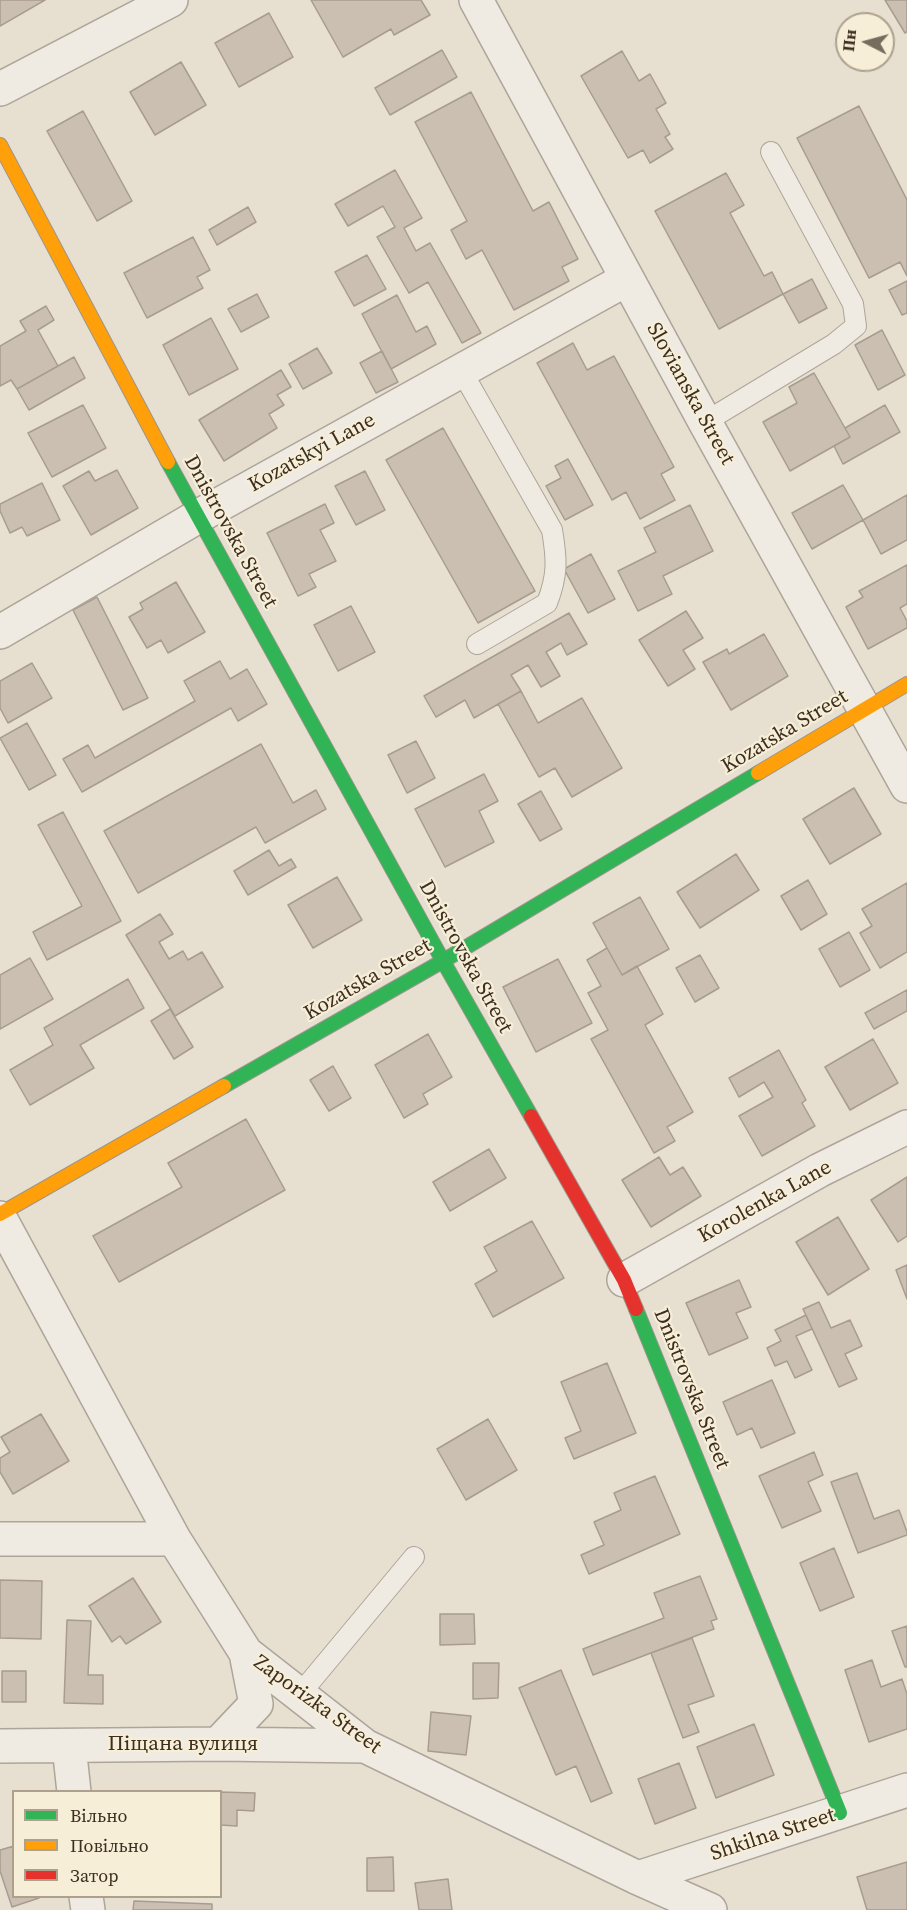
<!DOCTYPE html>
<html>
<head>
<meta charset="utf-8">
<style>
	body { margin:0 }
	#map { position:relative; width:907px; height:1910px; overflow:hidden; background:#e7e0d1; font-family:"Source Serif 4",serif }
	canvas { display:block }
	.legend { position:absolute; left:12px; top:1790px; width:210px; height:108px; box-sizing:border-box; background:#f7eed8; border:2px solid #ada18e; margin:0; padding:8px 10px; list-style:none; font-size:18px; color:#3d2e20 }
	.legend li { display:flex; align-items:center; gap:12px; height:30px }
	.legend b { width:30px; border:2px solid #ada18e }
	.north { position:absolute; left:835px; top:12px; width:60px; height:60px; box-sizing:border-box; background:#f7eed8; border:2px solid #ada18e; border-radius:50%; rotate:276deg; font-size:16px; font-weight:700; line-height:24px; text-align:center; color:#3d2e20 }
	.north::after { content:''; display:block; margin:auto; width:21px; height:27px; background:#786c5e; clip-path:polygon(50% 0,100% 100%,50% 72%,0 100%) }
</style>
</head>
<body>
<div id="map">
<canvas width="907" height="1910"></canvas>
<ul class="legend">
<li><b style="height:8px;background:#30b455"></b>Вільно</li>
<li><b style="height:8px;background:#ff9f0a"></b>Повільно</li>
<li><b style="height:8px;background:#e5322d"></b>Затор</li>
</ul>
<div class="north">Пн</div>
</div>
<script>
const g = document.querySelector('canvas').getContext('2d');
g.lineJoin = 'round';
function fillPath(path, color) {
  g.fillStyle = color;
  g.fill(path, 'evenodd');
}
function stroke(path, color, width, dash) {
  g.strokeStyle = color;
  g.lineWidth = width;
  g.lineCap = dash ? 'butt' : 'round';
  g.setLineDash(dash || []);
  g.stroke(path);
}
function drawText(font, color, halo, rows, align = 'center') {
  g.font = font + ' "Source Serif 4",serif';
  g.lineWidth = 4.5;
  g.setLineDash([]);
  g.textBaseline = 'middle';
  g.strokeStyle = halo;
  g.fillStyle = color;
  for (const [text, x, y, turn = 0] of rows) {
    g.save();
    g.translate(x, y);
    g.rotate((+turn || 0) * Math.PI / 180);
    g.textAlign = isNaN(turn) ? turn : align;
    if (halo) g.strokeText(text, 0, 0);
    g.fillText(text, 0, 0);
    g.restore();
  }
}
const building = new Path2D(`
	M0 0H45L0 26Z
	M311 0H421L430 15 394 35 391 29 343 57Z
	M885 0H907V32L905 33Z
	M269 13 293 57 239 87 215 43Z
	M442 50 457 77 390 115 375 88Z
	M622 51 639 81 650 74 666 103 656 109 670 134 665 137 673 149 650 163 643 150 628 158 581 76Z
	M181 62 206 105 155 135 130 92Z
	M471 92 533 211 549 202 578 259 562 267 569 281 514 310 482 250 466 259 451 230 467 221 415 122Z
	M859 106 907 200V276L900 262 869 278 797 138Z
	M83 111 132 201 97 221 47 131Z
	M395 170 422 218 404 228 416 251 430 243 481 333 462 343 428 282 409 293 377 237 395 227 383 206 348 226 335 204Z
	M726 173 744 205 730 213 764 276 772 272 783 294 719 329 655 211Z
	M248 207 256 222 217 245 209 230Z
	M193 237 210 270 197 277 203 288 147 318 124 273Z
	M367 255 386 289 354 306 335 272Z
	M812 279 827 308 799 323 783 294Z
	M907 281V313L902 315 889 290Z
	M257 294 269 317 241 332 228 309Z
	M397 295 416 332 427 326 436 344 391 369 362 314Z
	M46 306 54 320 38 330 58 366 17 389 11 380 0 386V346L26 331 20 321Z
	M211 318 238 369 189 395 163 345Z
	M882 330 905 375 878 390 855 345Z
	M573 343 587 370 614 356 674 467 661 474 675 500 640 519 626 492 612 500 537 363Z
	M317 348 332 373 303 389 289 364Z
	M382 351 398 382 376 393 360 363Z
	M74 357 85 378 29 410 17 389Z
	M281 370 291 387 277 395 284 405 269 414 277 428 224 461 199 420Z
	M814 373 850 437 790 471 763 422 797 403 789 387Z
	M83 405 106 448 52 477 28 433Z
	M885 405 900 432 843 464 834 446 850 437 845 428Z
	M443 428 535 591 478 623 386 460Z
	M568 459 593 505 565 520 546 486 561 478 555 466Z
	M117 470 138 508 91 535 63 486 89 471 95 481Z
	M365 471 385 510 356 525 335 486Z
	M42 483 60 520 27 536 22 527 10 533 0 511V504Z
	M843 485 863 520 812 549 792 513Z
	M907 495V540L881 554 863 520Z
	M325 504 334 523 320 530 336 561 309 574 316 587 298 596 267 533Z
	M690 505 713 551 663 576 672 594 638 611 618 571 656 552 644 528Z
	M591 554 615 599 588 613 564 569Z
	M907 565V604L900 608 907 621V628L868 649 846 607 863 597 859 591Z
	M176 582 205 632 168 653 161 640 147 648 129 617 143 609 140 603Z
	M97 597 148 698 123 710 73 610Z
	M351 606 375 652 338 671 314 625Z
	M686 611 703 638 683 650 695 669 668 686 639 640Z
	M569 613 587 644 567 655 561 643 546 652 560 676 541 687 528 665 511 675 521 691 474 718 465 700 436 717 424 696Z
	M764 634 788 676 731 710 703 662 727 649 729 654Z
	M220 661 230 679 247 669 267 704 238 721 231 708 82 792 63 759 88 745 95 758 195 701 184 681Z
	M32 663 52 698 8 723 0 708V681Z
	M521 691 538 723 582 698 622 768 572 797 555 768 539 777 498 704Z
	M27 723 56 775 29 790 0 738Z
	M416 741 435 778 407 793 388 755Z
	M261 744 293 803 316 790 326 809 265 843 256 827 138 893 104 831Z
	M484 774 498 801 479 811 494 842 445 867 415 809Z
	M854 788 881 834 830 864 803 819Z
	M541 791 562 829 540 841 518 804Z
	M63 812 121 921 47 960 33 932 82 906 38 825Z
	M269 850 279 866 291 859 296 867 248 895 234 871Z
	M736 854 759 890 700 928 677 892Z
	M337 877 362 920 313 948 288 905Z
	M808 880 827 914 801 930 781 896Z
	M907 883V952L880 968 860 933 872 926 862 909Z
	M640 897 669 949 622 975 593 923Z
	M160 914 173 934 159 942 169 959 183 951 188 960 202 952 223 987 175 1016 126 935Z
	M849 932 870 970 840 987 819 949Z
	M607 948 622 975 637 966 663 1014 645 1025 693 1112 667 1127 675 1141 654 1153 591 1039 608 1030 588 993 601 986 587 960Z
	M700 955 719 988 695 1002 676 968Z
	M30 958 53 999 0 1029V975Z
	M558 959 592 1023 536 1052 503 987Z
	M128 979 144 1008 80 1045 94 1068 30 1105 10 1070 53 1045 44 1028Z
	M907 990V1011L874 1029 865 1013Z
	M170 1009 193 1047 174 1059 151 1021Z
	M428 1034 452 1077 423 1094 428 1104 404 1118 375 1065Z
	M873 1039 898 1083 850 1110 825 1067Z
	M779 1050 806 1100 802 1103 815 1126 762 1156 739 1116 773 1097 764 1082 739 1097 729 1078Z
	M333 1066 351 1098 329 1111 310 1080Z
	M246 1119 285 1190 119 1282 93 1236 182 1187 168 1163Z
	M489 1149 506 1178 450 1211 433 1182Z
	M659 1157 670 1175 683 1167 701 1196 651 1227 622 1180Z
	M907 1177V1236L898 1242 871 1200Z
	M838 1217 869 1269 828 1295 796 1242Z
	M532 1221 564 1278 493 1317 475 1284 497 1271 484 1247Z
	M907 1265V1299L896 1270Z
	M739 1280 751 1307 736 1313 748 1338 709 1355 686 1303Z
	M819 1302 831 1328 850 1320 862 1346 845 1354 857 1379 839 1387 803 1309Z
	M806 1315 812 1329 796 1336 812 1370 795 1378 787 1361 775 1366 767 1348 781 1341 775 1330Z
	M607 1363 636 1433 574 1459 565 1438 581 1431 561 1382Z
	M772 1380 795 1433 761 1448 752 1428 737 1435 723 1402Z
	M41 1414 69 1461 13 1494 0 1472V1458L10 1452 1 1437Z
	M488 1419 517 1470 466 1500 437 1449Z
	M814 1452 823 1475 808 1482 821 1511 782 1528 759 1476Z
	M857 1473 874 1519 899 1510 907 1532V1535L858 1553 831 1482Z
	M655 1476 680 1534 589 1574 581 1555 604 1545 594 1522 621 1510 614 1493Z
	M834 1548 854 1597 820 1611 800 1563Z
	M700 1576 717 1619 711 1621 714 1629 593 1675 583 1649 664 1618 654 1593Z
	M133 1578 161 1622 126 1644 120 1636 112 1642 89 1606Z
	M0 1580 42 1581 41 1639 0 1638Z
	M440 1614H474L475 1644 440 1645Z
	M67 1620 91 1621 88 1675H103V1704L64 1703Z
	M907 1626V1667H905L892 1631Z
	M692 1638 714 1696 688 1705 699 1732 683 1738 651 1653Z
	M872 1660 881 1687 902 1679 907 1694V1729L869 1742 845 1670Z
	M473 1663H499L498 1698 473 1699Z
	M561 1670 612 1793 591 1802 576 1766 556 1775 519 1688Z
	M2 1671H26V1702H2Z
	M431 1712 471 1716 466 1755 428 1751Z
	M754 1724 774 1775 716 1798 697 1747Z
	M679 1763 696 1808 655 1824 638 1779Z
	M220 1792 255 1793 254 1811 237 1810V1826L220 1825Z
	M14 1846V1896H39V1898L12 1907 0 1871V1850Z
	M393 1857 394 1891H367V1858Z
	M907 1862V1910H867L857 1877Z
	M448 1879 452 1910H419L415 1883Z
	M134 1901 212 1904V1910H133Z`);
const lane = new Path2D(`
	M461 370 552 530C557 559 558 575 547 603L477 644
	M705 422 834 344 856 326 853 304 771 152
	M300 1694 414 1557`);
const street = new Path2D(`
	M476 0 705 422 907 786
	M0 89 171 0
	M0 632 197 517 627 279
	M0 1218 174 1539 246 1653 365 1746 638 1878 710 1910
	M624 1280 820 1170 907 1127
	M0 1539H174
	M218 1744 256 1704 246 1653
	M0 1746 218 1744 365 1746
	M69 1746 74 1792
	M638 1878 907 1790
	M86 1896 88 1910`);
const fast = new Path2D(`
	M168 462 443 961 531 1116
	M224 1086 443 961 758 773
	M636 1309 840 1813`);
const slow = new Path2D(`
	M0 145 168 462
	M758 773 907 684
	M0 1214 224 1086`);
const jam = new Path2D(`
	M531 1116 624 1280 636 1309`);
const streetNames = [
	["Slovianska Street",690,394,61],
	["Kozatskyi Lane",312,453,-29],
	["Dnistrovska Street",230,532,61],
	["Kozatska Street",785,732,-31],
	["Dnistrovska Street",465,957,61],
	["Kozatska Street",368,980,-30],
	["Korolenka Lane",765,1202,-29],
	["Dnistrovska Street",691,1389,68],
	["Zaporizka Street",317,1705,36],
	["Піщана вулиця",183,1745],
	["Shkilna Street",773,1835,-18]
];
fillPath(building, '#cbbfb2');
stroke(building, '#a89c90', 1.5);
stroke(lane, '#ada599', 22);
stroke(street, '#ada599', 36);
stroke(fast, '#9c958a', 16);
stroke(slow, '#9c958a', 16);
stroke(jam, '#9c958a', 16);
stroke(lane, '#efebe3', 20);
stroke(street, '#efebe3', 33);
stroke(fast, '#30b455', 14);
stroke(slow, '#ff9f0a', 14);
stroke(jam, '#e5322d', 14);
drawText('21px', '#3d2e20', '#f7eed8', streetNames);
</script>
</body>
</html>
